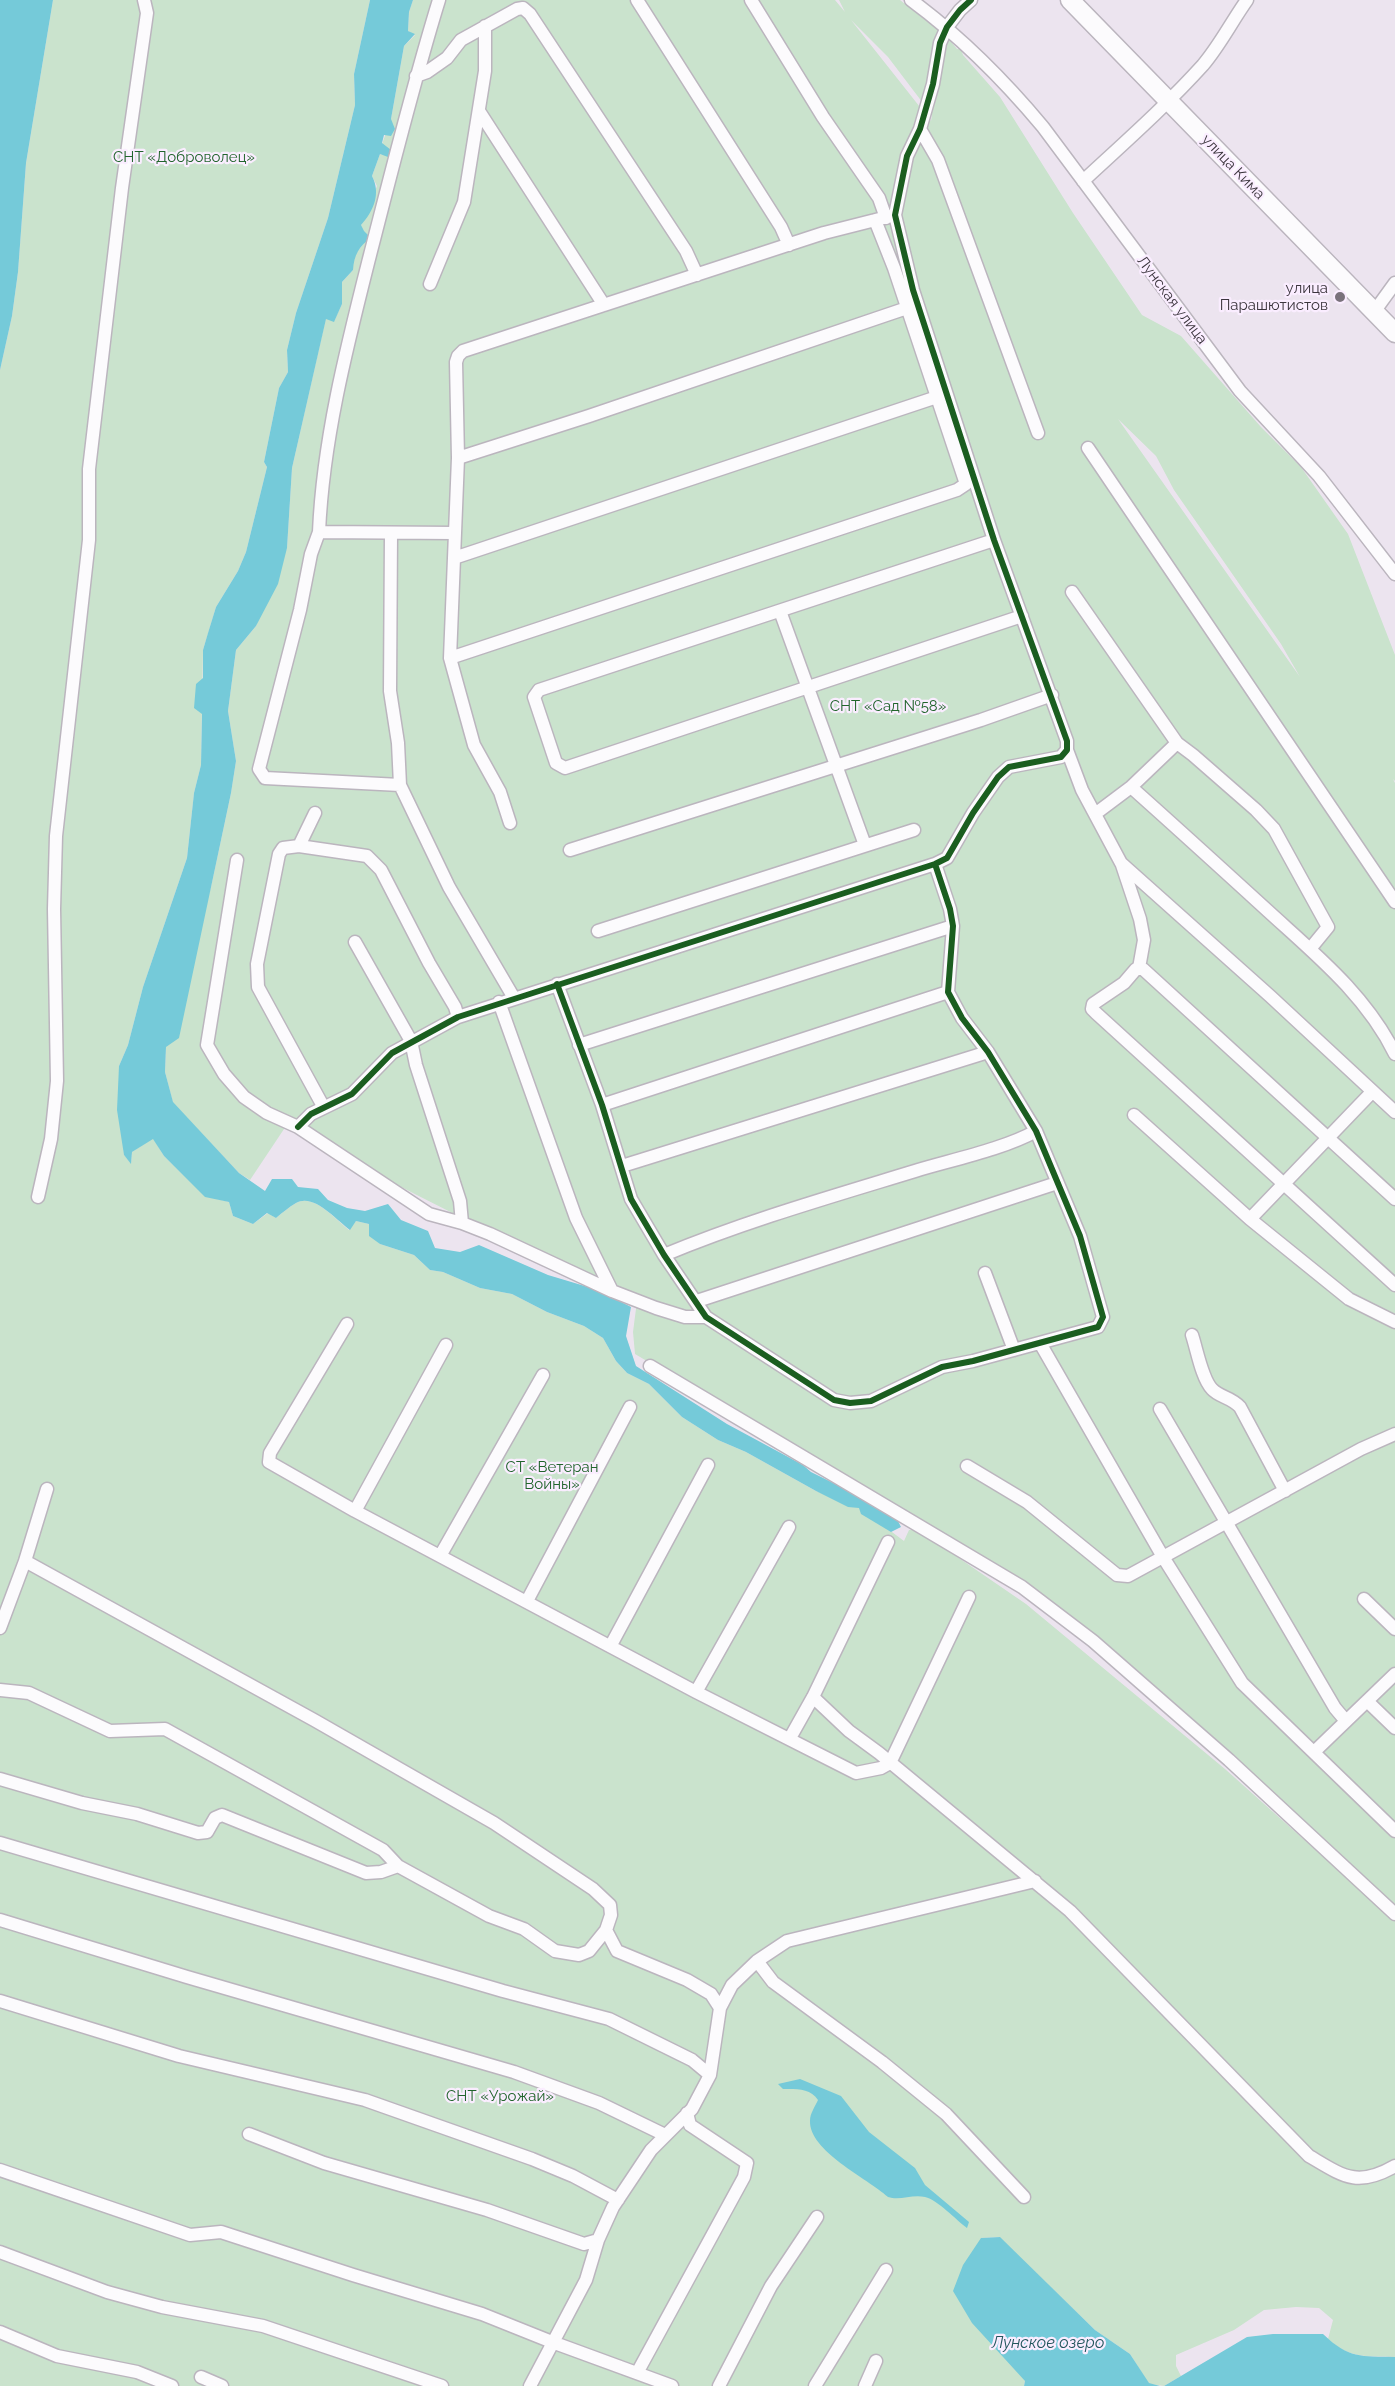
<!DOCTYPE html>
<html>
<head>
<meta charset="utf-8">
<style>
	body { margin:0 }
	canvas { display:block; background:#ece4ef }
</style>
</head>
<body>
<canvas width="1395" height="2386"></canvas>
<script>
const g = document.querySelector('canvas').getContext('2d');
g.lineJoin = 'round';
function fillPath(path, color) {
  g.fillStyle = color;
  g.fill(path, 'evenodd');
}
function stroke(path, color, width, dash) {
  g.strokeStyle = color;
  g.lineWidth = width;
  g.lineCap = dash ? 'butt' : 'round';
  g.setLineDash(dash || []);
  g.stroke(path);
}
function drawText(font, color, halo, rows, align = 'center') {
  g.font = font + ' Raleway,sans-serif';
  g.lineWidth = 4.5;
  g.setLineDash([]);
  g.textBaseline = 'middle';
  g.strokeStyle = halo;
  g.fillStyle = color;
  for (const [text, x, y, turn = 0] of rows) {
    g.save();
    g.translate(x, y);
    g.rotate((+turn || 0) * Math.PI / 180);
    g.textAlign = isNaN(turn) ? turn : align;
    if (halo) g.strokeText(text, 0, 0);
    g.fillText(text, 0, 0);
    g.restore();
  }
}
const green = new Path2D(`
	M53 0H370L354 74 355 105 328 218 296 313 287 350 288 372 279 388 264 462 267 467 246 552 238 571 216 607 203 650 201 765 194 793 187 858 143 987 128 1045 119 1066 124 1155 131 1163 132 1152 153 1138 164 1156 205 1196 229 1202 233 1216 253 1224 268 1213 276 1218C282 1213 289 1207 296 1203 314 1193 336 1220 349 1230L356 1221 369 1224 380 1244 414 1255 430 1270 443 1272 480 1288 512 1294 547 1312 584 1326 603 1338 616 1361 627 1373 649 1384 682 1417 718 1440 746 1452 816 1491 860 1508 904 1541 909 1530H918L1026 1604 1225 1769 1395 1921V2357C1368 2356 1349 2359 1328 2339L1333 2320 1319 2308 1296 2307 1264 2310 1234 2330 1176 2355V2366L1181 2376 1164 2386 1149 2384 1130 2354 1095 2330 999 2237 981 2238 1025 2381 1024 2386H0V370L12 316 18 272 26 163Z
	M413 0H835L845 12 839 0H900L947 37 957 49H961L963 55 1000 97 1073 213 1142 315 1181 336 1261 427 1301 467 1348 534 1395 655V781L1393 779 1395 783V1909L1190 1718 1036 1592 635 1354 633 1332 637 1301C518 1245 399 1191 288 1123L250 1180 239 1173 173 1103 165 1072 166 1047 211 887 231 793 236 761 228 711 236 650 256 626 287 548 292 468 326 318 334 321 342 304V282L353 270V257L364 243 361 225 377 186 372 176 380 154 388 156 382 144 391 119 404 46 415 35 408 31 409 12ZM851 20 888 57 932 115 931 121ZM1118 419 1156 456 1174 490 1281 644 1300 677Z`);
const water = new Path2D(`
	M0 0H53L26 163 18 272 12 316 0 370Z
	M370 0H413L409 12 408 31 415 34 404 46 391 119 395 129 391 136 384 135 382 143 391 150 388 157 380 154 372 176C381 193 374 211 361 225L364 231 371 238C359 246 354 255 353 270L342 282V304L334 322 326 319 292 468 287 548 278 584 256 626 236 650 228 711 236 761 231 793 179 1038 166 1047 165 1072 173 1102 239 1173 265 1191 272 1179H292L298 1187 318 1189 328 1200 347 1208 365 1211 388 1204 401 1220 428 1231 435 1248 460 1252 479 1245 548 1275 598 1290 631 1307 626 1336 636 1366 727 1424 803 1465 811 1472 894 1513 901 1527 891 1532 861 1514 859 1508 848 1507 816 1491 746 1452 718 1440 682 1417 649 1384 627 1373 616 1361 603 1338 584 1326 547 1312 512 1294 480 1288 443 1272 430 1270 414 1255 380 1244 369 1236V1224L356 1221 350 1230C336 1220 314 1193 296 1203 289 1207 282 1213 276 1218L267 1213 253 1224 233 1216 229 1202 205 1197 164 1156 153 1139 132 1152 131 1164 124 1155 117 1110 119 1066 128 1045 143 987 187 858 194 793 201 765 202 714 194 708 196 684 203 678V650L208 633 216 607 238 571 246 552 267 467 264 462 279 388 288 372 287 350 296 313 328 218 355 105 354 74Z
	M800 2079 841 2096 869 2132 915 2168 925 2185 969 2222 967 2228C956 2220 938 2200 925 2197 912 2194 900 2201 888 2197 867 2178 809 2151 810 2121 810 2113 815 2107 818 2100 810 2088 797 2089 783 2089L778 2084Z
	M1000 2237 1095 2330 1130 2354 1149 2383 1160 2386H1024L1025 2381 972 2323 953 2291 963 2265 981 2238Z
	M1273 2334H1323C1349 2359 1361 2356 1395 2357V2386H1164L1247 2337Z`);
const street = new Path2D(`
	M439 0C413 84 392 170 370 255 347 346 323 439 319 532L454 533
	M637 0 781 227 789 245
	M751 0 823 117 879 198 886 218
	M911 0C961 37 1003 79 1043 127L1240 391 1319 476 1395 574
	M416 76 427 72 447 58 461 40 517 9 523 8 530 14 686 251 697 275
	M479 111 604 305
	M920 129 938 160 1038 433
	M1083 181C1124 143 1166 106 1203 65 1220 45 1232 21 1247 0
	M430 284 464 202 485 71V26
	M1374 312 1395 283
	M1088 448 1395 902
	M458 458 589 416 907 308
	M319 532 311 554 300 610 259 769 265 778 400 785
	M391 534 390 691 398 743 400 785 449 887 514 998
	M994 540 539 690 534 697 556 763 565 768 1022 616
	M454 558 937 397
	M1072 592 1177 743 1193 755 1256 810 1274 829 1328 927 1310 949
	M780 611 865 845
	M450 658 957 490 966 484 894 268 875 220
	M1067 750 1082 790 1121 863 1270 996 1395 1112
	M1131 787C1177 828 1222 869 1268 911 1315 954 1366 995 1395 1054
	M1095 814 1131 787 1177 743
	M510 823 500 792 474 745 450 658 458 458 456 362 458 356 463 351 824 233 895 215
	M299 846 315 813
	M570 850 981 720 1052 695
	M237 860 207 1045 224 1074 244 1097 267 1113 298 1127 429 1214 462 1223 490 1234 612 1291 656 1308 685 1317H706
	M1122 865 1140 919 1144 940 1139 968
	M598 931 914 830
	M355 942 411 1041 416 1065 460 1201 462 1223
	M557 984 602 1105 631 1199 664 1255 706 1317 834 1400 850 1403 871 1401 942 1367 973 1361 1098 1327 1103 1317 1080 1236 1036 1131 988 1052 962 1018 948 992 953 926 950 909 935 864
	M499 1002 576 1218 612 1291
	M579 1045 953 926
	M602 1105 948 992
	M323 1106 258 987 257 964 279 854 283 848 299 846 367 856 381 870 429 963 455 1007 458 1017
	M1134 1115 1250 1219 1349 1299 1395 1322
	M298 1127 311 1114 352 1094 392 1053 458 1017 935 864 947 858 973 813 998 777 1009 767 1061 757 1067 750V741L994 540 913 290 895 215 907 156 920 129 933 84 940 43 947 27 960 10 971 0
	M622 1166 988 1052
	M38 1197 51 1139 57 1081 54 909 56 836 89 540V469L122 188 147 13 144 0
	M1395 1199 1143 969H1136L1124 983 1093 1004 1092 1009 1096 1013 1395 1285
	M1250 1219 1372 1092
	M664 1255C746 1221 830 1197 915 1171 951 1160 1004 1149 1036 1131
	M985 1273 1014 1350
	M697 1301 1057 1183
	M347 1324 270 1453 269 1462 355 1511 696 1692 856 1773 881 1768 890 1763 969 1597
	M1192 1335C1197 1350 1202 1379 1212 1389 1219 1397 1231 1397 1240 1407L1285 1491
	M1040 1343 1163 1557 1242 1683 1395 1831
	M650 1366 1022 1587 1093 1641 1229 1760 1395 1914
	M1160 1409 1335 1708 1346 1721
	M967 1466 1027 1502 1117 1575 1128 1576 1361 1449 1395 1434
	M355 1511 446 1345
	M440 1556 543 1375
	M25 1561 314 1720 494 1823 593 1889 610 1905 611 1915 606 1930 617 1951 687 1980 711 1994 720 2008
	M1364 1599 1395 1629
	M527 1601 630 1407
	M0 1628 25 1561 47 1489
	M611 1645 708 1465
	M0 1690 29 1693 110 1731 165 1729 383 1850 398 1866
	M696 1692 789 1527
	M813 1697 849 1731 879 1753 1070 1911 1309 2156C1343 2176 1357 2188 1395 2166
	M1367 1701 1395 1728
	M790 1738 813 1697 888 1542
	M1314 1752 1395 1674
	M0 1779 82 1803 137 1814 198 1833 207 1832 215 1818 222 1815 366 1873 381 1872 398 1866 489 1916 524 1929 555 1951 579 1955 589 1951 606 1930
	M0 1843 503 1991 609 2019 692 2060 710 2075
	M0 1920 187 1977 514 2072 599 2103 665 2135
	M757 1961 773 1982 882 2062 946 2114 1024 2197
	M0 2001 179 2056 365 2100 532 2159 573 2176 618 2200
	M249 2134 324 2163 487 2210 584 2244 598 2240
	M0 2170 190 2235 221 2232 353 2275 482 2314 552 2342 672 2386
	M0 2252 107 2292 162 2307 263 2326 442 2386
	M0 2332 57 2356 137 2372 172 2386
	M637 2373 744 2177 747 2163 690 2125 687 2113
	M201 2377 222 2386
	M530 2386 586 2280 598 2240 613 2207 651 2150 692 2109 710 2075 720 2008 732 1985 757 1961 787 1941 1035 1881
	M719 2386 771 2286 817 2217
	M815 2386 886 2270
	M865 2386 876 2361`);
const primary = new Path2D(`
	M1070 0 1395 333`);
const cycleway = new Path2D(`
	M557 984 602 1105 631 1199 664 1255 706 1317 834 1400 850 1403 871 1401 942 1367 973 1361 1098 1327 1103 1317 1080 1236 1036 1131 988 1052 962 1018 948 992 953 926 950 909 935 864
	M298 1127 311 1114 352 1094 392 1053 458 1017 935 864 947 858 973 813 998 777 1009 767 1061 757 1067 750V741L994 540 913 290 895 215 907 156 920 129 933 84 940 43 947 27 960 10 971 0`);
const markers = [
	[1340,297,6,"#79727b"]
];
const parkNames = [
	["СНТ «Доброволец»",184,157],
	["СНТ «Сад №58»",888,706],
	["СТ «Ветеран",552,1467],
	["Войны»",552,1484],
	["СНТ «Урожай»",500,2096]
];
const streetNames = [
	["улица Кима",1233,167,46],
	["Лунская улица",1172,300,53]
];
const poiNames = [
	["улица",1328,288],
	["Парашютистов",1328,305]
];
const waterNames = [
	["Лунское озеро",1048,2343]
];
fillPath(green, '#cae3cd');
fillPath(water, '#75cad9');
stroke(street, '#bbb5be', 15);
stroke(primary, '#bbb5be', 21);
stroke(street, '#fcfbfd', 12);
stroke(primary, '#fcfbfd', 18);
stroke(cycleway, '#1b5e20', 6);
for (const [x, y, r, color] of markers) {
  const dot = new Path2D();
  dot.arc(x, y, r, 0, 2 * Math.PI);
  g.fillStyle = color;
  g.fill(dot);
  stroke(dot, '#faedff', 2);
}
drawText('15px', '#21652c', '#faedff', parkNames);
drawText('15px', '#3b353d', '#faedff', streetNames);
drawText('15px', '#3b353d', '#faedff', poiNames, 'right');
drawText('italic 16px', '#22565d', '#faedff', waterNames);
</script>
</body>
</html>
